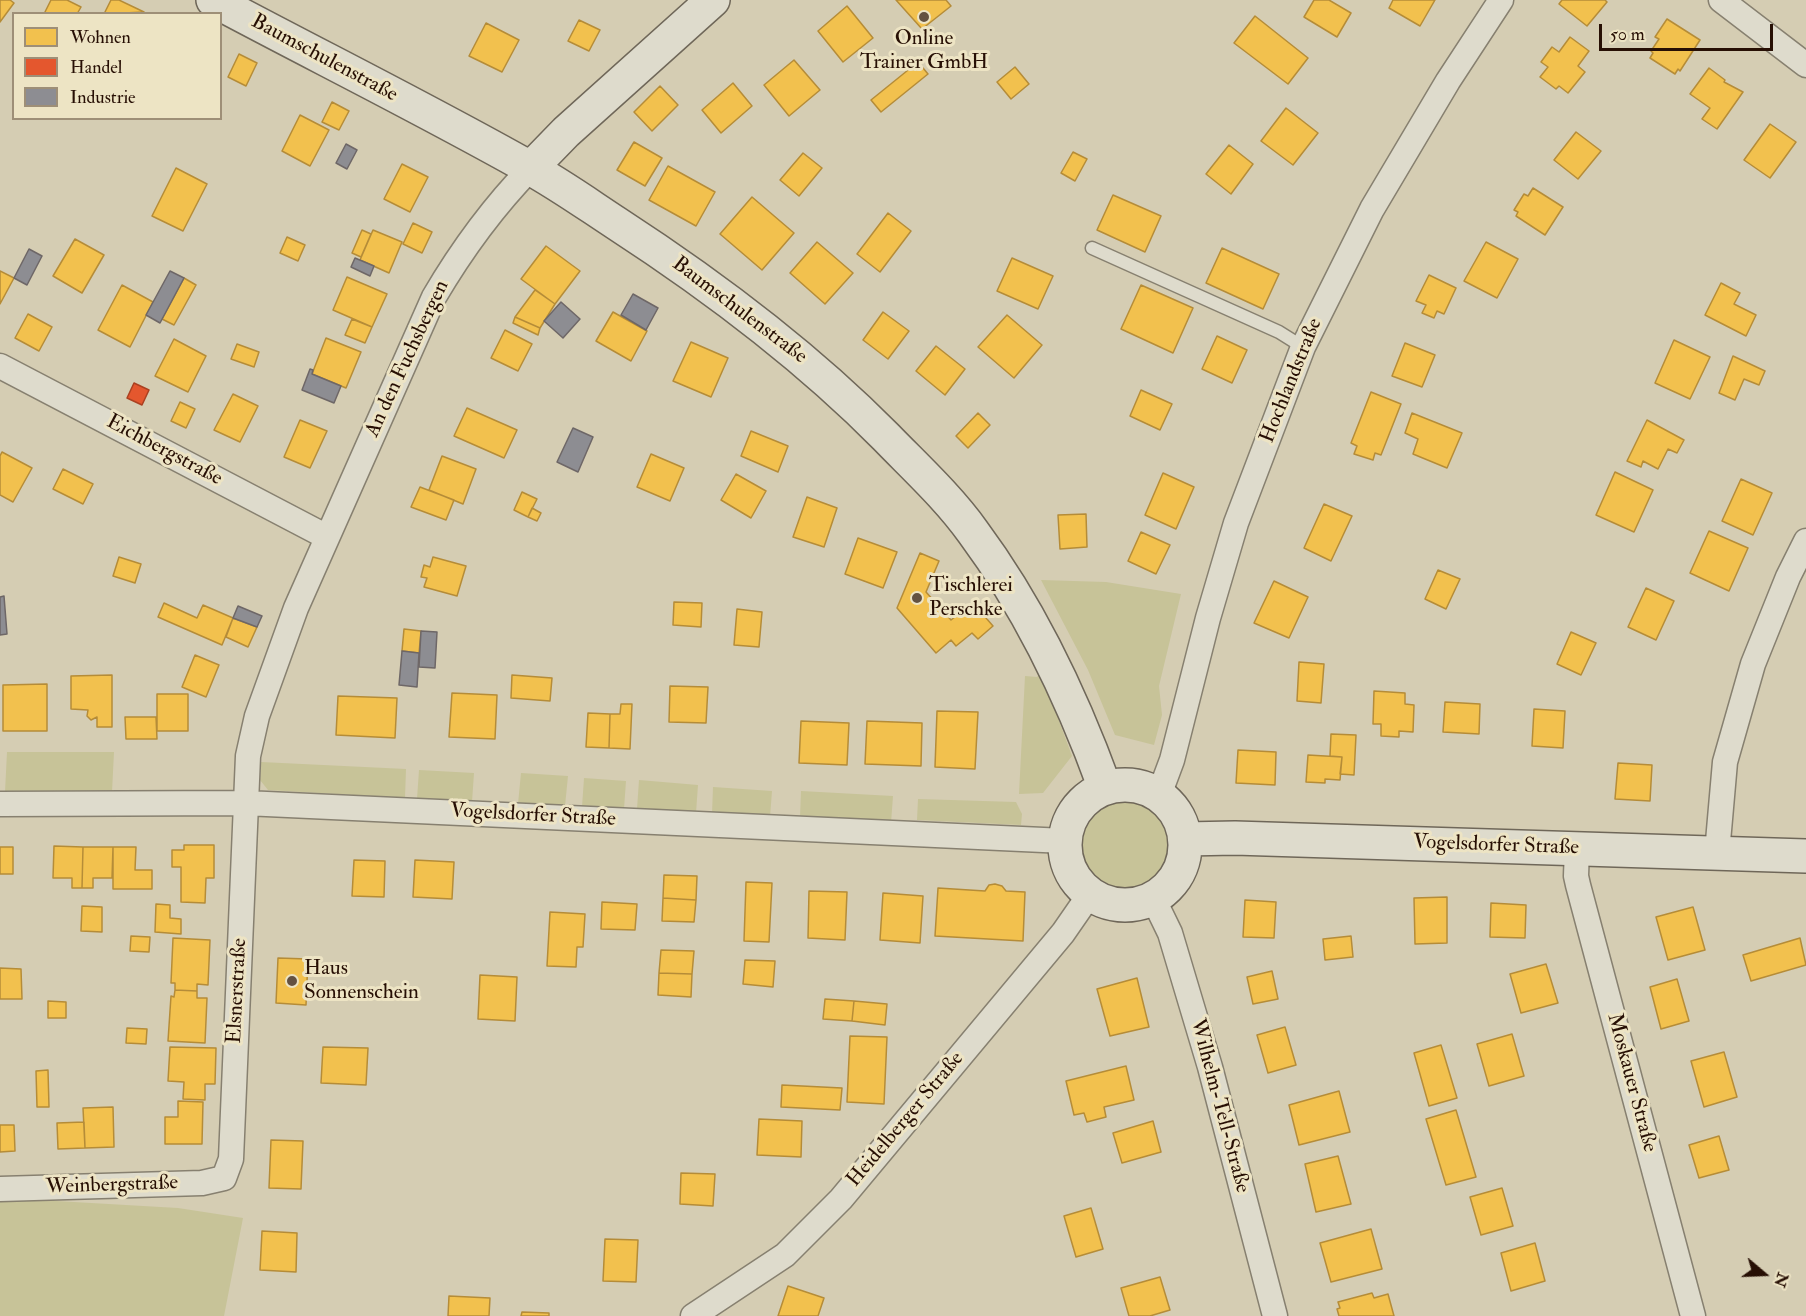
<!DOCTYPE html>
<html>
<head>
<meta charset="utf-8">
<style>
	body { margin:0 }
	#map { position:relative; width:1806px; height:1316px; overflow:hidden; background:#d5cdb3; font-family:"IM FELL Double Pica",serif }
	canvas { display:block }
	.legend { position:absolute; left:12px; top:12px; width:210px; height:108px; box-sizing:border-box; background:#ede4c4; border:2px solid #9e8f77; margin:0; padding:8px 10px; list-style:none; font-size:18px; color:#270f04 }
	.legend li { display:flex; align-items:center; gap:12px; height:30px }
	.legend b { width:30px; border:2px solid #9e8f77 }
	.north { position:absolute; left:1734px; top:1244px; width:60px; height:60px; -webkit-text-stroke:4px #ede4c4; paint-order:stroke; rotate:109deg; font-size:16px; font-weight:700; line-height:24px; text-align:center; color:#270f04 }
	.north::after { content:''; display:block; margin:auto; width:21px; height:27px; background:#270f04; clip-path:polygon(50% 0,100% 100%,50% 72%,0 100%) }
	.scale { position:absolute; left:1599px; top:24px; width:174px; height:27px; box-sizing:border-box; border:3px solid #270f04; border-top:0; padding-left:8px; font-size:18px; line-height:21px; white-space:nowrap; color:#270f04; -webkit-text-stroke:4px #ede4c4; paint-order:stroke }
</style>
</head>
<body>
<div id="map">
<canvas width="1806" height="1316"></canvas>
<ul class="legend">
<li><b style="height:16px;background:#f2c14e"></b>Wohnen</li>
<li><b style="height:16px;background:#e4572e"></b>Handel</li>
<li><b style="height:16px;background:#8d8d92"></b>Industrie</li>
</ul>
<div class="north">N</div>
<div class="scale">50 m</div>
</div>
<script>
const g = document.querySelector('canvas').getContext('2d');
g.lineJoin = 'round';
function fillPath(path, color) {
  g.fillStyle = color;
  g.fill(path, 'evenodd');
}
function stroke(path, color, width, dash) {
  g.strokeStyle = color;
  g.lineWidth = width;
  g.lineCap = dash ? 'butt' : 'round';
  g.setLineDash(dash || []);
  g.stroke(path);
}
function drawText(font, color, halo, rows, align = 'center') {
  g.font = font + ' "IM FELL Double Pica",serif';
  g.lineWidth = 6;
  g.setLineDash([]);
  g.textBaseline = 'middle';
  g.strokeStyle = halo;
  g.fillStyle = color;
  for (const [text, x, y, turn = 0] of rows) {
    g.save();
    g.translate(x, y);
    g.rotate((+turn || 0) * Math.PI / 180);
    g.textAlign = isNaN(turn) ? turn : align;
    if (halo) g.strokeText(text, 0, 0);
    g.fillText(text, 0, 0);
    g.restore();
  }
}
const green = new Path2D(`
	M1041 580 1106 582 1181 594 1159 686 1162 715 1154 745 1115 735 1088 670Z
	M1041 672 1072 756 1043 793 1019 794 1025 676 1037 677Z
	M7 752H114L112 792H5Z
	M261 762 406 769 405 798 268 790 260 780Z
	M419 770 474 773 472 802 417 799Z
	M521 773 568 776 565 806 518 804Z
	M584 778 626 781 624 809 582 807Z
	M639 780 698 785 696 813 637 809Z
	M713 787 772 791 770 817 712 814Z
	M801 791 893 796 891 823 800 818Z
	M918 799 1016 802 1022 814 1021 825 917 820Z
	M1080 845a45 45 0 1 1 90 0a45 45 0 1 1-90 0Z
	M39 1200 178 1208 243 1218 224 1316H0V1201Z`);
const homes = new Path2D(`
	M0 0H10L14 3 0 22Z
	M51 0H67L81 7 77 14H44Z
	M111 0H119L144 12 104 14Z
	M896 0H946L951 6 922 29Z
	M1314 0H1329L1351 13 1337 37 1304 17Z
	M1393 0H1435L1420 26 1389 8Z
	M1562 0H1605L1607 2 1587 26 1559 4Z
	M847 6 873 38 843 62 818 31Z
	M1255 16 1308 58 1288 84 1234 43Z
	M1667 19 1700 40 1680 71 1678 69 1675 74 1650 58 1653 53 1651 51 1659 39 1655 37Z
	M579 20 600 30 589 51 568 41Z
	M486 23 519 40 502 72 469 56Z
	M1570 37 1589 51 1578 66 1585 72 1568 93 1559 86 1556 89 1540 77 1548 67 1541 62 1552 47 1559 52Z
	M239 54 257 63 246 86 228 77Z
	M794 60 820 90 789 116 764 85Z
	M918 62 928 74 881 112 871 100Z
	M1015 67 1029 84 1011 99 997 82Z
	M1709 68 1725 80 1724 82 1743 92 1717 129 1702 119 1710 108 1690 94Z
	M733 83 752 106 721 133 702 110Z
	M660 86 678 105 652 131 634 112Z
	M332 102 349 111 339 130 322 122Z
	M1286 108 1318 133 1293 165 1261 141Z
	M300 115 329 130 310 166 282 151Z
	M1770 124 1796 142 1770 178 1744 160Z
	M1576 132 1601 151 1578 179 1554 160Z
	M634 142 662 158 645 186 617 170Z
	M1229 145 1253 164 1231 194 1206 174Z
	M1073 152 1087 159 1075 181 1061 173Z
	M803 153 822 168 799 196 780 180Z
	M402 164 428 177 410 212 384 199Z
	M668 166 715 192 696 226 649 200Z
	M176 168 207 184 183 231 152 216Z
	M1533 188 1563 207 1545 235 1516 216 1518 212 1514 210 1524 194 1528 196Z
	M1113 195 1161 216 1145 252 1097 230Z
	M752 197 794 233 762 270 720 234Z
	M888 213 911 231 880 272 857 254Z
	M413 223 432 232 422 253 403 244Z
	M362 230 371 234 361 257 352 253Z
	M373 230 402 242 389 273 360 260Z
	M287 237 305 245 298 261 280 253Z
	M75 239 104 255 82 293 53 276Z
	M817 242 853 273 825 304 790 273Z
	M1486 242 1518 259 1497 298 1464 281Z
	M546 246 580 271 555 304 521 279Z
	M1222 248 1279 274 1263 309 1206 283Z
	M1012 258 1053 276 1038 309 997 291Z
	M0 271 14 278 0 304Z
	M1429 275 1456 288 1444 314 1437 311 1434 318 1422 313 1426 305 1416 301Z
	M347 277 387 294 372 327 333 310Z
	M184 278 196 285 174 325 162 319Z
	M1721 283 1740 293 1734 304 1756 315 1746 336 1705 315Z
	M122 285 153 302 130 347 98 330Z
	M1141 285 1193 308 1173 353 1121 329Z
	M535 290 555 304 540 328 515 317Z
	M613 312 647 331 631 361 596 341Z
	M883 312 909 331 888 359 863 340Z
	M28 314 52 327 39 351 15 338Z
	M1007 315 1042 345 1014 378 978 347Z
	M515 317 540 328 538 335 513 323Z
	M352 319 372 327 365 343 345 335Z
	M505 330 532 344 518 371 491 358Z
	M1217 336 1247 350 1232 383 1202 369Z
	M326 338 361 352 346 388 312 374Z
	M174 339 206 356 188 392 155 376Z
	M1674 340 1710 357 1690 399 1655 383Z
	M691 342 728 358 711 397 673 381Z
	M1405 343 1435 355 1422 387 1392 376Z
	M237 344 259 352 254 367 231 359Z
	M936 346 965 369 945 395 916 371Z
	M1733 356 1765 371 1759 385 1744 379 1735 400 1719 393Z
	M1141 390 1172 404 1160 430 1130 416Z
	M1371 392 1401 404 1381 455 1375 453 1373 460 1354 454 1357 446 1351 443Z
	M233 394 258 406 240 442 214 430Z
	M180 402 195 409 186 428 171 421Z
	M467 408 517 430 504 458 454 436Z
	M978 413 990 425 968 448 956 436Z
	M1412 413 1462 433 1447 468 1413 454 1418 439 1405 433Z
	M300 420 327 431 310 468 284 457Z
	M1647 420 1684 440 1677 453 1668 449 1658 469 1643 461 1641 467 1627 461Z
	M751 431 788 446 778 472 741 456Z
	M2 452 32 468 13 502 0 495V456Z
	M651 454 684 468 670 501 637 487Z
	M442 456 476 469 463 504 429 490Z
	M63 469 93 484 83 504 53 489Z
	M1615 472 1653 490 1634 532 1596 515Z
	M1163 473 1194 487 1176 529 1145 515Z
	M736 474 766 491 751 518 721 500Z
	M1741 479 1772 493 1753 535 1722 521Z
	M420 487 454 500 446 520 411 507Z
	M522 492 537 499 528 517 514 510Z
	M807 497 837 508 824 547 793 537Z
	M1324 504 1352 516 1331 561 1304 548Z
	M532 508 541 513 537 521 528 517Z
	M1086 514 1087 547 1060 549 1058 515Z
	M1709 531 1748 548 1729 591 1690 573Z
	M1141 532 1170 545 1156 574 1128 561Z
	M858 538 897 552 883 588 845 574Z
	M920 553 939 561 926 592 951 620 973 603 993 626 978 639 972 633 956 646 951 640 936 653 897 608Z
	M119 557 141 564 135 583 113 576Z
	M433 557 466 566 457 596 424 587 427 578 421 577 424 565 430 567Z
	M1438 570 1460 579 1446 609 1425 599Z
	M1274 581 1308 597 1289 638 1254 623Z
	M1646 588 1674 601 1656 640 1628 627Z
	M674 602 702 603 701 627 673 625Z
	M164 603 197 618 203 605 233 618 222 645 158 617Z
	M737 609 762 612 759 647 734 645Z
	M233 618 257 627 248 647 226 637Z
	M404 629 421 631 419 653 402 651Z
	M1571 632 1596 643 1581 675 1557 664Z
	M195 655 219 665 206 697 182 687Z
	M1299 662 1324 664 1321 703 1297 701Z
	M112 675V727H97V717L91 720 87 716 88 710 71 709V676Z
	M512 675 552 678 550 701 511 698Z
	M47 684V731H3V685Z
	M670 686 708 687 706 723 669 722Z
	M1374 691 1405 693V704L1414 705 1413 732 1399 731V737L1381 736V724H1373Z
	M452 693 497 695 495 739 449 737Z
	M157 694H188V731H157Z
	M338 696 397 698 395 738 336 735Z
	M1445 702 1480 704 1479 734 1443 732Z
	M621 704H632L630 749 609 748 610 714H620Z
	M1534 709 1565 711 1563 748 1532 746Z
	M937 711 978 712 975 769 935 767Z
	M588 713 610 714 609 748 586 747Z
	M125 717H156L157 739H126Z
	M801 721 849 723 847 765 799 763Z
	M867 721 922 723 921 766 865 764Z
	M1331 734 1356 735 1354 775 1340 774 1342 757 1330 756Z
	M1238 750 1276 752 1275 785 1236 783Z
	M1308 755 1342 757 1340 780 1325 779V783L1306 782Z
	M1618 763 1652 765 1650 801 1615 799Z
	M184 845H214V878H206L205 903 181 902V867H172V850H184Z
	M54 846 83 847 82 888H72V878H53Z
	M0 847H13V874H0Z
	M83 847H113L112 878H93V888H82Z
	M113 847H136L135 870H152V889H113Z
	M354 860 385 861 384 897 352 896Z
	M415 860 454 862 452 899 413 897Z
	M664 875 697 876 696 900 663 898Z
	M746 882 772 883 769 942 744 941Z
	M995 884 1002 886 1006 891 1025 892 1023 941 935 936 938 888 985 891 989 885Z
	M809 891 847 892 845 940 808 938Z
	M883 893 923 896 920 943 880 940Z
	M1447 897V943L1415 944 1414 898Z
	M663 898 696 900 694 922 662 921Z
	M1245 900 1276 902 1274 938 1243 937Z
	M602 902 637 904 635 930 601 929Z
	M1491 903 1526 905 1525 938 1490 937Z
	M156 904 170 905V918L181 919V934L155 932Z
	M82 906 102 907V932L81 931Z
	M1693 907 1705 950 1668 960 1656 917Z
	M550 912 585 914 583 947H577L576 967 547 966Z
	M131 936 150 937 149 952 130 951Z
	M1351 936 1353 957 1325 960 1323 939Z
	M173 938 210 940 208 985 197 984V991L175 990V983H171Z
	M1800 938 1806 965 1751 981 1743 955Z
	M661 950 694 951 692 974 659 973Z
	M278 958 308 959 306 1005 276 1003Z
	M745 960 775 961 773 987 743 984Z
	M1546 964 1558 1003 1521 1013 1510 974Z
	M0 968 21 969 22 999H0Z
	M1272 971 1278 999 1253 1004 1247 977Z
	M659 973 692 974 691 997 658 995Z
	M480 975 517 977 515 1021 478 1019Z
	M1137 978 1149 1027 1110 1036 1097 989Z
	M1677 979 1689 1021 1661 1029 1650 987Z
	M175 990 197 991V998H207L205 1043 168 1041 171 996 174 997Z
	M825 999 854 1001 852 1021 823 1019Z
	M48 1001 66 1002V1018H48Z
	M854 1001 887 1004 885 1025 852 1021Z
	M1285 1027 1296 1065 1268 1073 1257 1035Z
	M127 1028 147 1029 146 1044 126 1043Z
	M1512 1034 1524 1076 1489 1086 1477 1044Z
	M850 1036 887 1037 884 1104 847 1102Z
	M1441 1045 1457 1098 1429 1106 1414 1053Z
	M170 1047 216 1048 215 1084H205V1100L183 1099 184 1082 168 1081Z
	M323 1047 368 1048 366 1085 321 1083Z
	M1724 1052 1737 1097 1704 1107 1691 1061Z
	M1126 1066 1134 1100 1104 1107 1106 1117 1087 1122 1084 1113 1074 1115 1066 1081Z
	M48 1070 49 1107H37L36 1071Z
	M782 1085 842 1088 840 1110 781 1107Z
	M1339 1091 1350 1132 1299 1145 1289 1105Z
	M178 1101 203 1102 202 1144H165V1117H178Z
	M113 1107 114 1147 85 1148 83 1108Z
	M1456 1110 1476 1177 1446 1185 1426 1119Z
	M759 1119 802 1121 801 1157 757 1155Z
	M1153 1121 1161 1152 1122 1163 1113 1133Z
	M84 1122 85 1148 58 1149 57 1123Z
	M0 1125H14L15 1151 0 1152Z
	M1719 1136 1729 1170 1699 1178 1689 1145Z
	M271 1140 303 1141 301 1189 269 1188Z
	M1338 1156 1351 1204 1316 1212 1305 1164Z
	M681 1173 715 1174 713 1206 680 1204Z
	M1502 1188 1513 1226 1481 1235 1470 1197Z
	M1091 1208 1103 1249 1076 1257 1064 1216Z
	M1371 1229 1382 1269 1331 1282 1320 1243Z
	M262 1231 297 1233 296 1272 260 1270Z
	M605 1239 638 1240 636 1282 603 1281Z
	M1535 1243 1545 1281 1511 1291 1501 1253Z
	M1160 1277 1170 1310 1150 1316H1129L1121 1288Z
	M788 1286 824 1298 818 1316H778Z
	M1372 1293 1374 1298 1388 1294 1394 1316H1339L1337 1309 1340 1308 1338 1302Z
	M449 1296 490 1298 489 1316H448Z
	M522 1312 549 1313V1316H521Z`);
const shops = new Path2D(`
	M134 383 149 390 142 405 127 398Z`);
const industry = new Path2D(`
	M346 144 357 150 347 169 336 163Z
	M29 249 42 256 27 285 14 278Z
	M355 258 374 266 370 276 351 267Z
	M170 271 184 278 160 323 146 315Z
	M633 294 658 308 646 330 621 315Z
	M561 302 580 319 563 338 544 321Z
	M310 369 313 370 312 374 341 386 334 403 302 390Z
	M573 428 593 437 578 472 557 462Z
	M4 596 7 634 0 635V597Z
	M238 606 262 616 257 627 233 618Z
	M421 631 437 632 435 668 419 667Z
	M402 651 419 653 417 687 399 685Z`);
const lane = new Path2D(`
	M1092 248 1279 332 1303 347`);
const street = new Path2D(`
	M1721 0 1806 65
	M0 366 327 537
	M1159 795 1172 760 1208 618 1236 523 1303 347 1372 209 1448 81 1501 0
	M0 804 245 803 1065 841
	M1577 848 1576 876 1578 885 1693 1316
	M1717 853 1725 762 1753 664 1788 577 1806 541
	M1153 898 1170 933 1210 1067 1275 1316
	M0 1189 202 1183 224 1178 231 1159 248 756 257 716 296 608 434 297C461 251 493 207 531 168
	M693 1316 785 1255 841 1199 1063 933 1090 894`);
const secondary = new Path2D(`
	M213 0C318 56 425 109 528 167 559 184 587 204 616 223 713 286 805 355 886 437 915 467 948 497 973 532 1031 610 1072 697 1105 788
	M531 168 566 132 713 0
	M1065 845a60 60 0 1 1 120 0a60 60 0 1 1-120 0Z
	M1185 839 1235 838 1806 856`);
const markers = [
	[924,17,6,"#645241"],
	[917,598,6,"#645241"],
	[292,981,6,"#645241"]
];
const poiNames = [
	["Online",924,39,"center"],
	["Trainer GmbH",924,63,"center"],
	["Tischlerei",929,586],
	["Perschke",929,610],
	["Haus",304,969],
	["Sonnenschein",304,993]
];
const streetNames = [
	["Baumschulenstraße",324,59,28],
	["Baumschulenstraße",739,311,37],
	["An den Fuchsbergen",408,359,-65],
	["Hochlandstraße",1292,381,-68],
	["Eichbergstraße",164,451,28],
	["Vogelsdorfer Straße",533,816,3],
	["Vogelsdorfer Straße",1496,846,2],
	["Elsnerstraße",238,991,-87],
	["Moskauer Straße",1631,1083,75],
	["Wilhelm-Tell-Straße",1219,1106,75],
	["Heidelberger Straße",906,1120,-50],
	["Weinbergstraße",112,1186,-2]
];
fillPath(green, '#c7c398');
fillPath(homes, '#f2c14e');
stroke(homes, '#b58c38', 1.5);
fillPath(shops, '#e4572e');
stroke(shops, '#ab4121', 1.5);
fillPath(industry, '#8d8d92');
stroke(industry, '#6e6767', 1.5);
stroke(lane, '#878070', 15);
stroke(street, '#878070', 27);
stroke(secondary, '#6f6759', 36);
stroke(lane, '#dedbcc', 12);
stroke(street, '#dedbcc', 24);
stroke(secondary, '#dedbcc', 33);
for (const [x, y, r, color] of markers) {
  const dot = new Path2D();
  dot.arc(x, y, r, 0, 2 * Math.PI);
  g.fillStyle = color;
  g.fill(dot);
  stroke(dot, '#ede4c4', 2);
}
drawText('21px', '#270f04', '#ede4c4', poiNames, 'left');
drawText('21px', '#270f04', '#ede4c4', streetNames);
</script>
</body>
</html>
